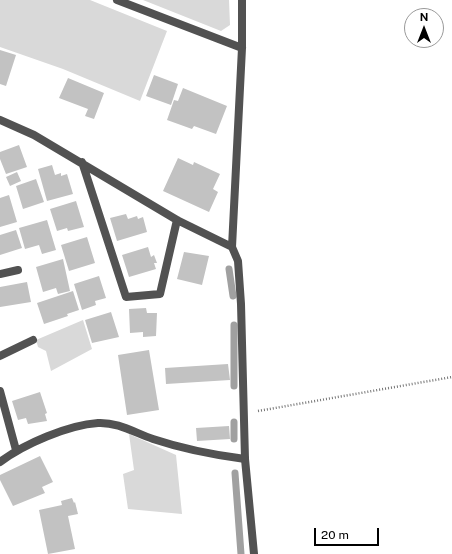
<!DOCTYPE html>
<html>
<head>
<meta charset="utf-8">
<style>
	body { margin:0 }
	#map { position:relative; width:452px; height:554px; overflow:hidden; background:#fff; font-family:"Public Sans",sans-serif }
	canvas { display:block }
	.north { position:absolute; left:404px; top:8px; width:40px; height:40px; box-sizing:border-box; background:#fff; border:1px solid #999; border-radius:50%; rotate:0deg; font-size:11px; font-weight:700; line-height:16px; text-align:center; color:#000 }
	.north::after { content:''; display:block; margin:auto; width:14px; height:18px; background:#000; clip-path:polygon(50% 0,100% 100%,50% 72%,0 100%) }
	.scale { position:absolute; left:314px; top:528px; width:65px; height:18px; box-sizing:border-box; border:2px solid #000; border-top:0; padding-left:5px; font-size:12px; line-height:14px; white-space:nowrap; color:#000; -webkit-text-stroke:3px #fff; paint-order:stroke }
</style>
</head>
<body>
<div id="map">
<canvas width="452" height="554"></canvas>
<div class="north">N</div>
<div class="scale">20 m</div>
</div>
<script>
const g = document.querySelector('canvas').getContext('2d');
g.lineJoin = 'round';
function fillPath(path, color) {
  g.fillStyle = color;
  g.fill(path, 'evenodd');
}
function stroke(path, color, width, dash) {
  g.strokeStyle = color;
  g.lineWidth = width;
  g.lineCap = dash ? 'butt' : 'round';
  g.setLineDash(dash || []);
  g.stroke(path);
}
const green = new Path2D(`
	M0 0H90L167 31 140 101 63 69 0 47Z
	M143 0H229L230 25 221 31Z
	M83 320 92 349 51 371 46 351 38 347 36 340Z
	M129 434 176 455 182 514 128 509 123 474 134 470Z`);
const stream = new Path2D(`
	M229 269 233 296
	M234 325V386
	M234 422V439
	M235 473 241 554`);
const building = new Path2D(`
	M0 50 16 55 6 86 0 84Z
	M154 75 178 84 171 105 146 96Z
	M68 78 104 93 94 119 85 116 88 109 59 98Z
	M183 88 227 106 216 134 194 126 192 129 167 120 174 100 178 101Z
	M19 145 27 167 6 174 0 159V152Z
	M178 158 193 165 194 162 220 174 213 189 218 192 209 212 163 191Z
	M52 165 55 175 61 173V176L67 174 73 194 47 201 38 169Z
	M17 172 21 181 10 186 6 177Z
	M36 179 44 202 23 209 16 186Z
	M9 195 17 222 0 227V198Z
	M76 201 84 227 68 231 67 228 57 231 50 209Z
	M126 214 128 219 137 216 138 219 143 217 147 232 117 241 110 218Z
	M47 220 56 250 42 254 39 245 25 249 19 228Z
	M16 230 22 248 0 255V235Z
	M87 237 95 263 69 271 61 245Z
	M148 247 151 257 154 255 157 263H154L156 269 129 277 122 255Z
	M184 252 209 256 202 285 177 279Z
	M63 259 70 291 58 294 56 288 43 292 36 267Z
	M99 276 106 298 95 301 96 305 82 310 74 284Z
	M27 282 31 302 0 307V287Z
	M73 291 79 310 67 314 68 316 44 324 37 303Z
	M146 308 147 313H157L156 336 143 337V332L130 333 129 309Z
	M111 312 119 337 92 343 85 320Z
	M149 350 159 410 127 415 118 355Z
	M228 364 230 380 166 384 165 368Z
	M40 392 47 413 45 414 47 421 28 424 26 418 18 420 12 401Z
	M229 426 230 439 197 441 196 428Z
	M40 456 53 482 42 487 45 493 13 506 0 480V475Z
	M72 498 74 503 75 502 78 514 68 516 75 549 48 554 39 510 62 505 61 501Z`);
const path = new Path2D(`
	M258 411 452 377`);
const service = new Path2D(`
	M0 274 18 270
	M0 356 33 340
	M0 391 16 450
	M0 462C24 444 68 425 98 423 118 422 135 433 153 439 183 449 214 455 245 459`);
const minor = new Path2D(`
	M117 0 242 48
	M242 0V48L232 247 238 261 241 304 245 459 254 554
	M0 120 34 135 177 220 232 247
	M82 162 126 297 160 294 177 220`);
fillPath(green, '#d9d9d9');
stroke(stream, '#a0a0a0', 7);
fillPath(building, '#c2c2c2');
stroke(path, '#747474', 2.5, [1, 2]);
stroke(service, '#525252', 8);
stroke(minor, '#525252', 8);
</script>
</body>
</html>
